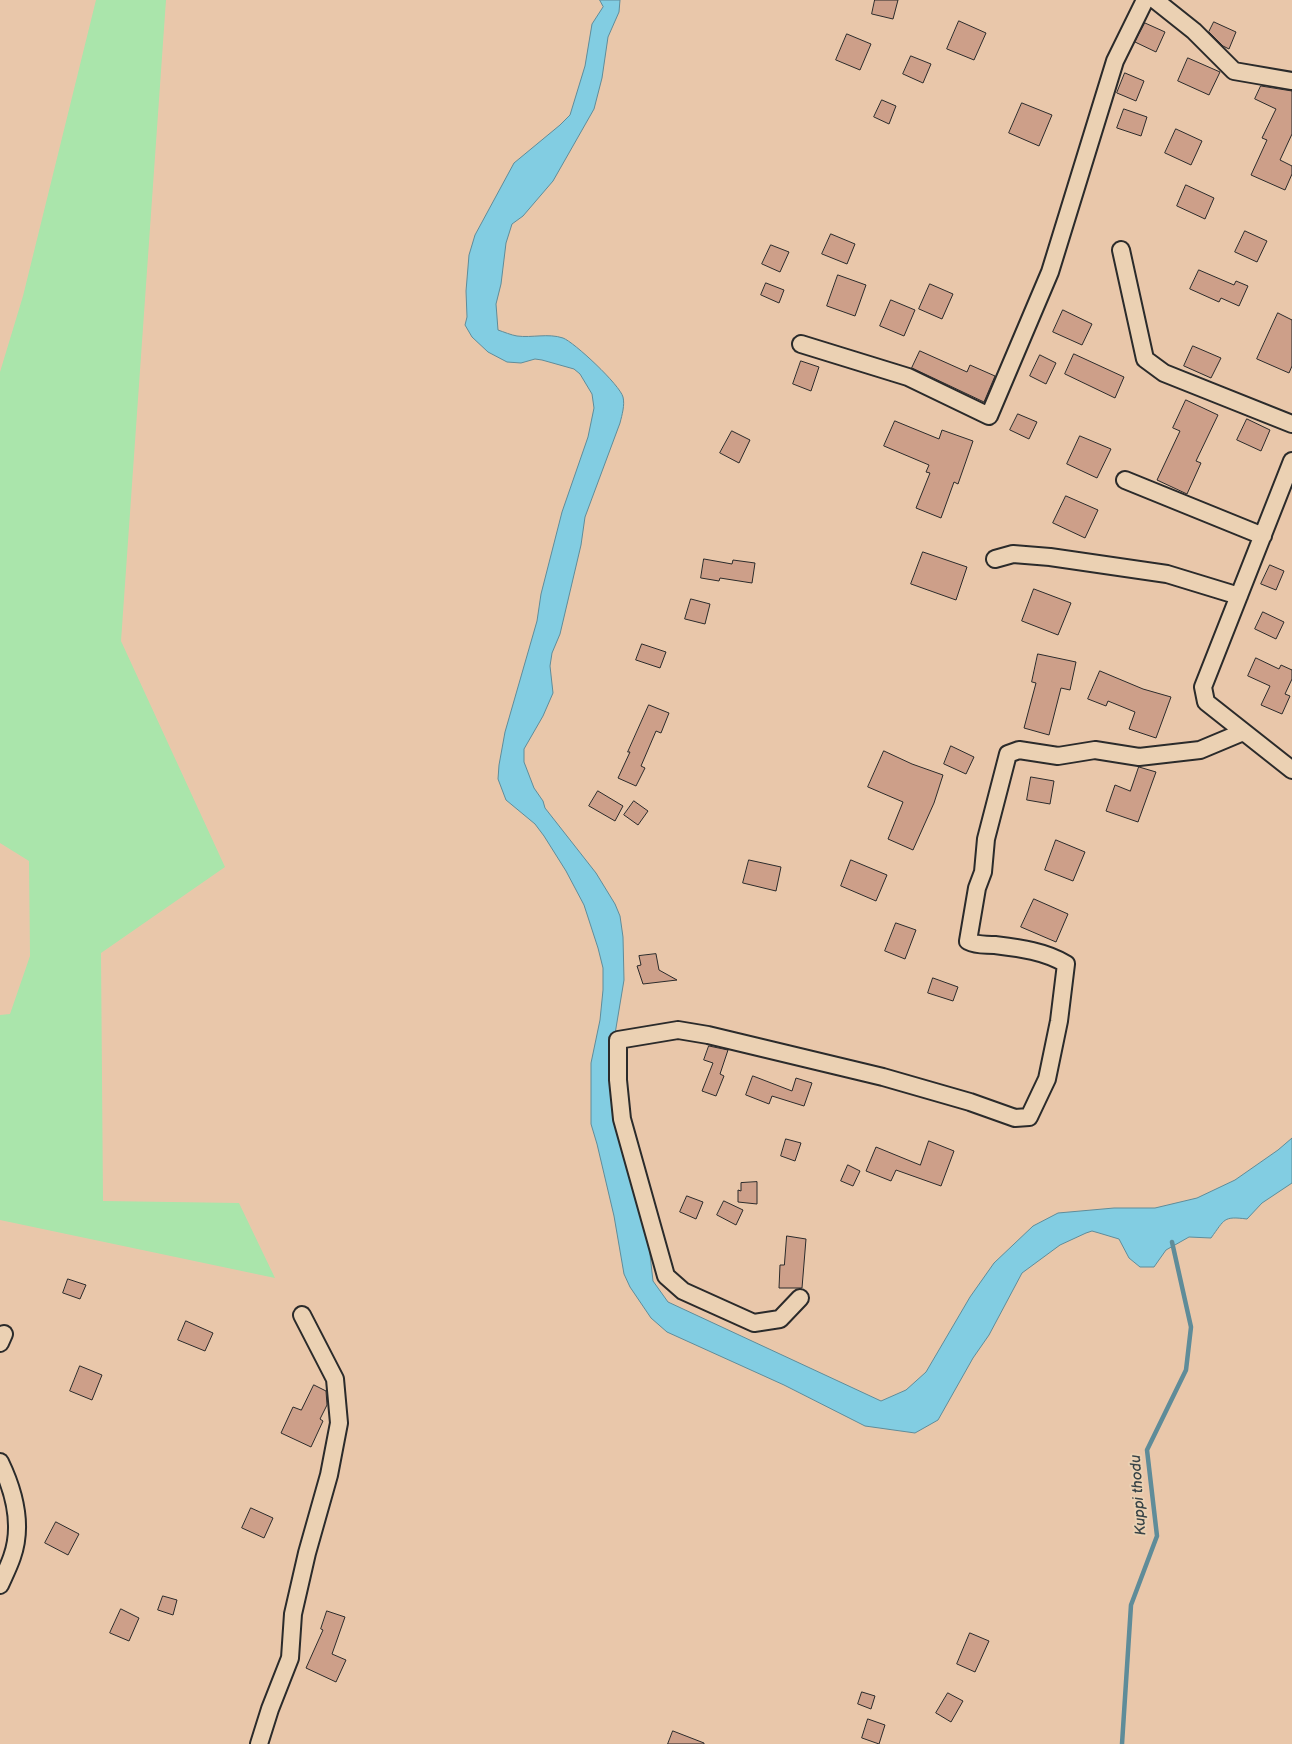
<!DOCTYPE html>
<html>
<head>
<meta charset="utf-8">
<style>
	body { margin:0 }
	canvas { display:block; background:#e9c7aa }
</style>
</head>
<body>
<canvas width="1292" height="1744"></canvas>
<script>
const g = document.querySelector('canvas').getContext('2d');
g.lineJoin = 'round';
function fillPath(path, color) {
  g.fillStyle = color;
  g.fill(path, 'evenodd');
}
function stroke(path, color, width, dash) {
  g.strokeStyle = color;
  g.lineWidth = width;
  g.lineCap = dash ? 'butt' : 'round';
  g.setLineDash(dash || []);
  g.stroke(path);
}
function drawText(font, color, halo, rows, align = 'center') {
  g.font = font + ' "Balsamiq Sans",sans-serif';
  g.lineWidth = 4;
  g.setLineDash([]);
  g.textBaseline = 'middle';
  g.strokeStyle = halo;
  g.fillStyle = color;
  for (const [text, x, y, turn = 0] of rows) {
    g.save();
    g.translate(x, y);
    g.rotate((+turn || 0) * Math.PI / 180);
    g.textAlign = isNaN(turn) ? turn : align;
    if (halo) g.strokeText(text, 0, 0);
    g.fillText(text, 0, 0);
    g.restore();
  }
}
const green = new Path2D(`
	M96 0H166L121 641 225 867 101 953 103 1201 239 1203 275 1278 0 1220V1015L10 1014 30 956 29 861 0 843V372L23 296Z`);
const water = new Path2D(`
	M600 0H620L619 12 608 37 602 78 594 109 553 181 523 216 512 224 506 243 501 284 496 304 498 330C504 332 511 335 517 336 532 338 548 333 563 338 574 342 620 385 623 397 625 405 622 415 620 423L585 517 581 545 560 634 552 653 550 666 553 693 543 716 524 749V762L534 788 543 801 545 808 596 873 615 904 620 916 623 937 624 980 615 1034 648 1237 653 1281 668 1302 881 1401 906 1390 926 1372 970 1297 994 1263 1033 1226 1058 1213 1114 1208H1155L1197 1198 1235 1180 1278 1150 1292 1138V1183L1262 1203 1247 1219C1223 1216 1225 1219 1211 1238L1189 1237 1166 1250 1154 1267H1140L1129 1258 1119 1239 1099 1233 1092 1231 1086 1233 1060 1245 1022 1273 989 1335 973 1358 938 1420 915 1433 865 1426 784 1385 667 1332 651 1318 630 1287 624 1274 614 1216 597 1144 591 1124V1063L600 1020 603 990V968L598 948 584 905 566 871 544 836 535 824 506 800 498 779 499 765 505 732 537 621 541 594 562 512 588 437 594 408 592 394 580 374 574 369 542 360 535 359 521 363 507 362 488 352 472 337 465 325 467 317 466 291 469 255 475 235 514 163 560 125 570 115 585 66 592 24 603 7Z`);
const stream = new Path2D(`
	M1122 1744 1131 1605 1157 1536 1147 1450 1186 1370 1191 1327 1172 1242`);
const building = new Path2D(`
	M875 0H898L893 19 872 14Z
	M959 21 986 33 974 60 947 49Z
	M1214 22 1236 32 1229 49 1223 46 1209 32Z
	M1145 23 1165 32 1156 52 1135 42Z
	M847 34 871 44 860 70 836 60Z
	M911 56 931 64 923 83 903 74Z
	M1188 58 1220 72 1209 95 1178 81Z
	M1125 73 1144 81 1136 101 1117 93Z
	M1261 86 1292 91V134L1280 160 1292 166V174L1285 190 1251 175 1267 140 1262 138 1276 109 1255 99Z
	M882 100 896 106 889 124 874 117Z
	M1022 103 1052 115 1039 146 1009 133Z
	M1124 109 1147 117 1141 136 1117 128Z
	M1176 129 1202 141 1191 165 1165 153Z
	M1186 185 1214 198 1205 219 1177 206Z
	M1245 231 1267 241 1257 262 1235 252Z
	M831 234 855 244 847 264 822 254Z
	M771 245 789 252 780 272 762 264Z
	M1199 270 1234 285 1236 281 1248 286 1239 306 1221 298 1219 302 1190 289Z
	M838 275 866 285 855 316 827 306Z
	M766 283 784 290 779 303 761 295Z
	M930 284 953 294 942 319 919 309Z
	M891 300 915 310 904 336 880 326Z
	M1063 310 1092 324 1082 345 1053 332Z
	M1278 313 1292 320V366L1289 373 1257 359Z
	M1193 346 1221 358 1211 378 1184 366Z
	M920 351 967 372 970 365 995 376 984 402 912 368Z
	M1074 354 1124 377 1115 398 1065 374Z
	M1040 355 1056 363 1046 384 1030 376Z
	M801 361 819 367 811 391 793 384Z
	M1186 400 1218 415 1196 461 1201 463 1187 494 1157 480 1180 431 1173 428Z
	M1018 414 1037 422 1029 439 1010 430Z
	M1247 419 1270 430 1261 451 1237 440Z
	M895 421 939 439 942 430 973 441 958 484 954 482 941 518 916 508 930 473 926 472 929 465 884 446Z
	M732 431 750 440 739 463 720 453Z
	M1080 436 1111 449 1097 478 1067 464Z
	M1066 496 1098 510 1085 538 1053 523Z
	M923 552 967 567 956 600 911 584Z
	M704 559 732 564 733 560 755 563 752 583 720 578 719 581 701 578Z
	M1270 565 1284 571 1276 590 1261 584Z
	M1034 589 1071 603 1058 635 1022 621Z
	M691 599 710 604 705 624 685 619Z
	M1263 612 1284 622 1276 639 1255 629Z
	M642 644 666 652 660 668 636 660Z
	M1038 654 1076 662 1070 690 1061 688 1049 735 1024 728 1036 683 1032 682Z
	M1256 658 1279 669 1281 665 1292 670V679L1285 694 1290 696 1282 714 1261 705 1270 686 1248 676Z
	M1100 671 1143 689 1171 697 1156 738 1129 729 1135 712 1108 701 1106 706 1088 699Z
	M649 705 669 713 661 733 656 731 641 766 645 768 636 786 618 778 630 752H628Z
	M951 746 974 757 966 774 944 764Z
	M884 751 912 764 943 775 934 803 913 850 888 839 903 802 868 787Z
	M1139 767 1156 772 1138 822 1106 811 1115 785 1130 791Z
	M1031 777 1054 781 1050 804 1027 800Z
	M598 791 623 806 615 821 589 806Z
	M634 801 648 811 638 825 624 815Z
	M1056 840 1085 852 1073 881 1045 870Z
	M749 860 781 867 776 891 743 883Z
	M851 860 887 875 876 901 841 886Z
	M1034 899 1068 914 1056 942 1021 927Z
	M896 923 916 930 905 959 885 951Z
	M656 954 659 970 677 980 643 984 637 966 641 965 639 956Z
	M933 978 958 987 953 1001 928 993Z
	M709 1046 728 1050 720 1074 724 1076 716 1096 702 1091 713 1063 704 1060Z
	M753 1076 792 1091 796 1078 812 1083 804 1106 772 1096 769 1104 746 1095Z
	M786 1139 801 1143 795 1161 781 1156Z
	M929 1141 954 1151 941 1186 896 1170 891 1181 866 1171 876 1147 920 1165Z
	M848 1165 860 1171 853 1186 841 1181Z
	M757 1182V1204L738 1202V1190L741 1191V1183Z
	M687 1196 703 1202 696 1219 680 1212Z
	M724 1201 743 1210 736 1225 717 1215Z
	M787 1236 806 1239 802 1288H779L780 1265H784Z
	M68 1279 86 1285 80 1299 63 1293Z
	M186 1321 213 1333 205 1351 178 1340Z
	M80 1366 102 1375 92 1400 70 1391Z
	M314 1385 326 1391 327 1405 320 1419 323 1421 311 1447 281 1433 293 1407 301 1410Z
	M251 1508 273 1518 264 1538 242 1528Z
	M56 1522 79 1534 68 1555 45 1543Z
	M163 1596 177 1600 173 1615 158 1610Z
	M121 1609 139 1618 129 1641 110 1633Z
	M327 1611 345 1617 332 1654 346 1660 336 1682 306 1668 323 1630 321 1629Z
	M970 1633 989 1641 975 1672 957 1664Z
	M862 1692 875 1696 871 1709 858 1704Z
	M948 1693 963 1701 951 1722 936 1713Z
	M868 1719 885 1725 879 1744 862 1738Z
	M673 1731 704 1743V1744H668Z`);
const minor = new Path2D(`
	M1155 0 1194 31 1234 71 1292 81
	M1121 250 1145 359 1164 373 1292 424
	M801 344 908 377 989 416 1050 272 1115 61 1145 0
	M1292 461 1203 687 1206 702 1292 770
	M1125 480 1263 536
	M995 559 1013 554 1050 557 1167 574 1239 596
	M800 1298 780 1319 754 1323 683 1291 666 1276 622 1119 618 1080V1040L678 1030 708 1035 883 1077 970 1102 1015 1118 1029 1117 1047 1079 1059 1021 1066 964C1045 951 1019 948 995 945 985 944 978 946 968 941L977 888 983 872 986 839 1008 754 1019 750 1058 756 1095 750 1139 757 1200 750 1243 732
	M0 1343 4 1334
	M0 1462C14 1491 23 1526 12 1557 9 1566 4 1576 0 1585
	M259 1744 270 1709 290 1658 293 1614 307 1553 329 1475 339 1423 335 1379 302 1315`);
const waterNames = [
	["Kuppi thodu",1139,1495,-94]
];
fillPath(green, '#aae5ab');
fillPath(water, '#82cde2');
stroke(water, '#5f8c99', 1);
stroke(stream, '#5f8c99', 4.5);
fillPath(building, '#cd9f89');
stroke(building, '#2b2b2b', 1);
stroke(minor, '#2b2b2b', 20);
stroke(minor, '#ebd1b3', 16);
drawText('italic 15px', '#384346', '#ebd1b3', waterNames);
</script>
</body>
</html>
